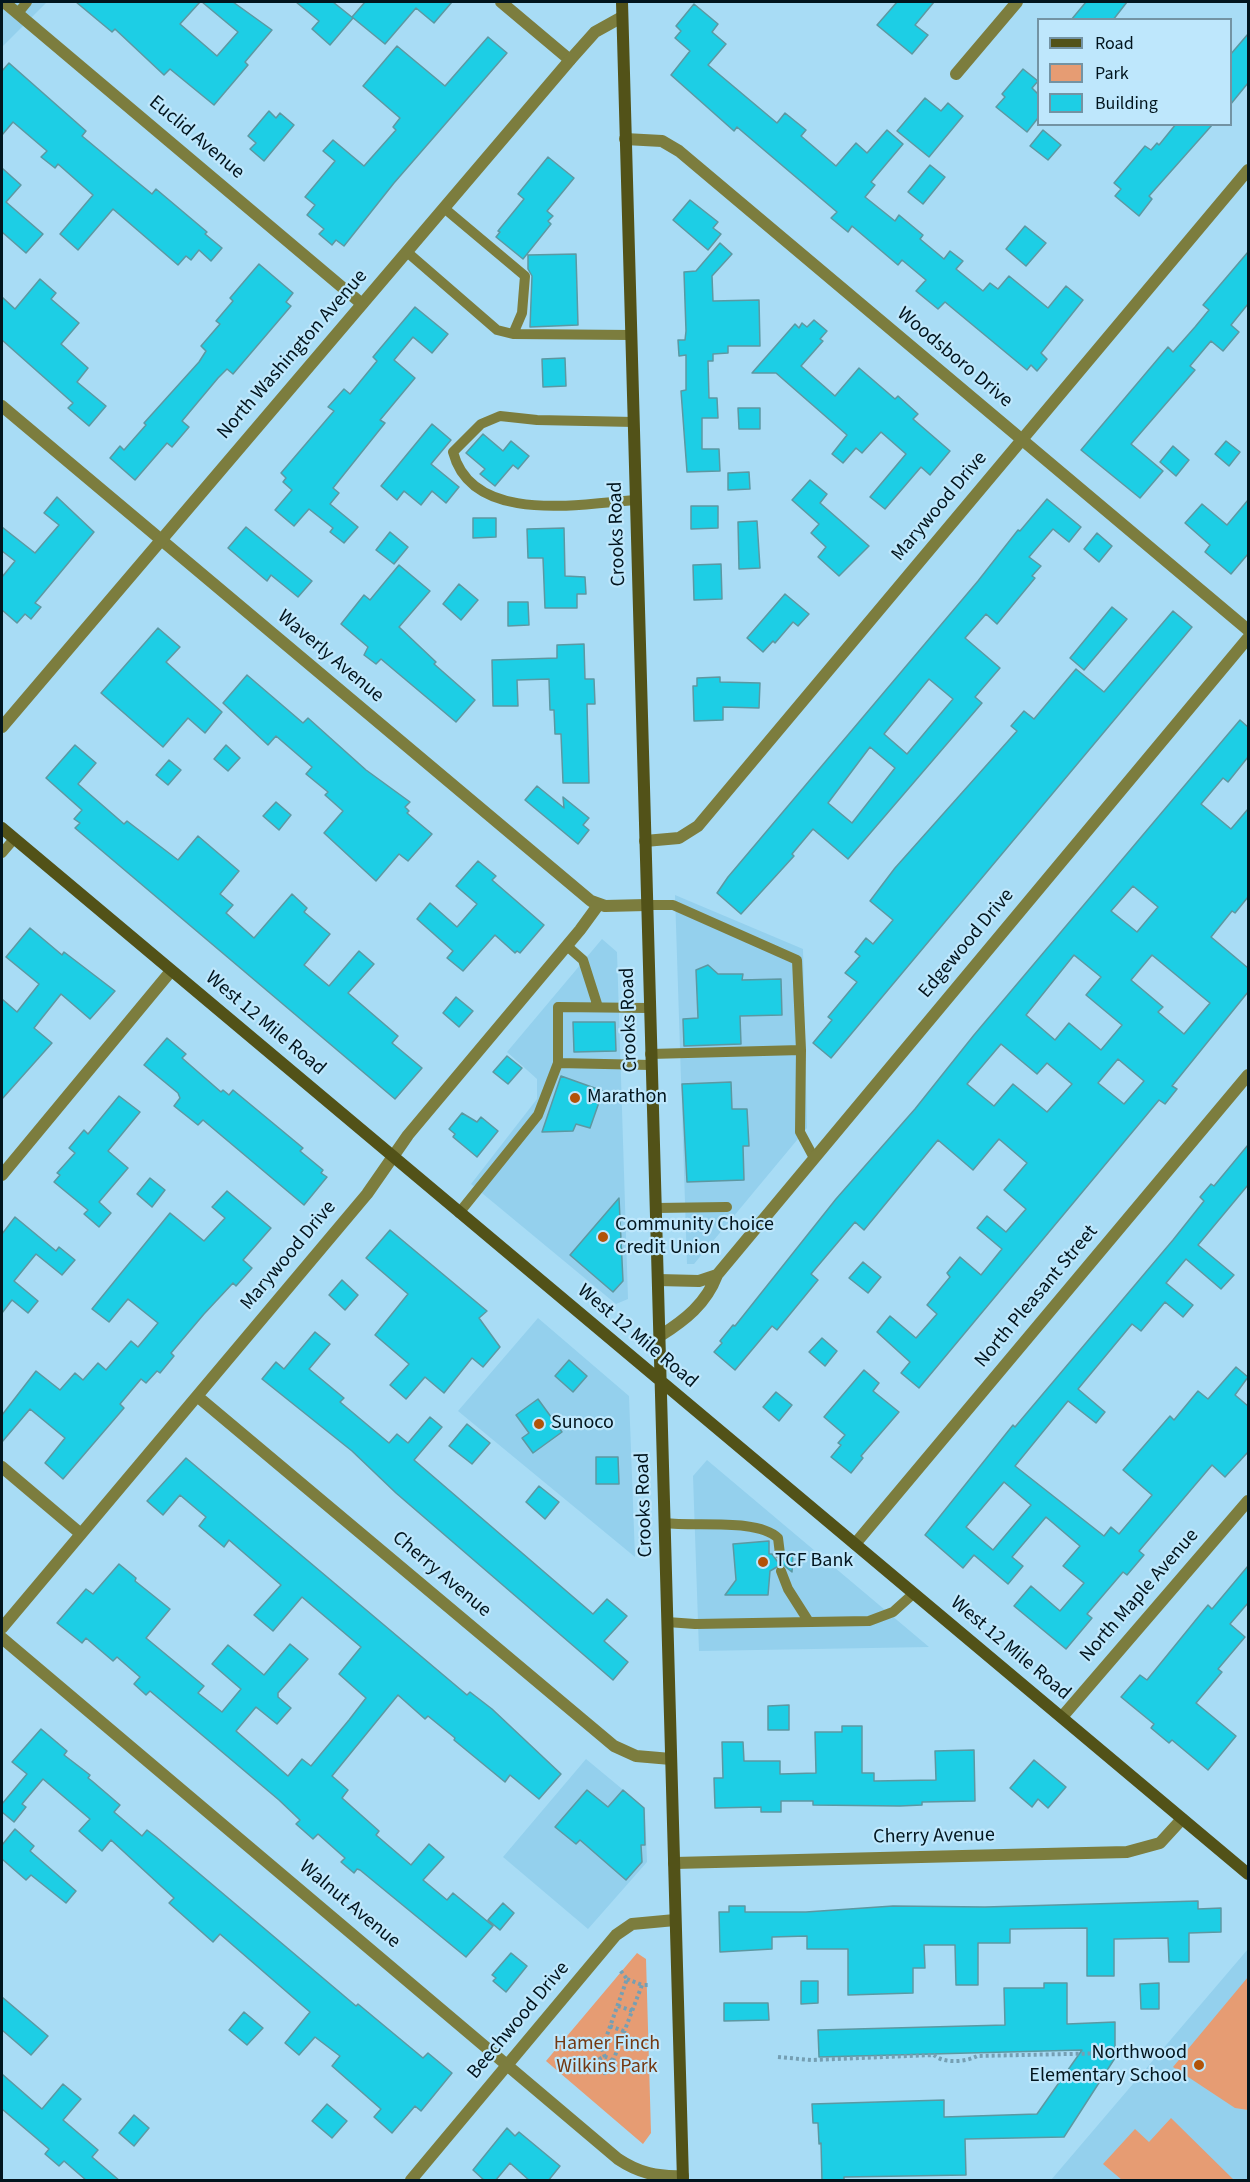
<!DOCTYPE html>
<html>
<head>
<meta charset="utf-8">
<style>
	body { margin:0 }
	#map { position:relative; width:1250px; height:2182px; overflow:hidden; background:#a8dcf5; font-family:"Source Sans 3",sans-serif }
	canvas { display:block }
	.frame { position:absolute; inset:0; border:3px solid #02151e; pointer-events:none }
	.legend { position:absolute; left:1037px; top:18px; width:195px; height:108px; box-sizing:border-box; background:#bee7fc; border:2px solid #7393a3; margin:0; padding:8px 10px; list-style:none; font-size:18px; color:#02151e }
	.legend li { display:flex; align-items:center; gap:12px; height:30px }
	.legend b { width:30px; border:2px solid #7393a3 }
</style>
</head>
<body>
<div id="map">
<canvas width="1250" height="2182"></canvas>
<div class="frame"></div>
<ul class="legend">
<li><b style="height:8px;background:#525218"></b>Road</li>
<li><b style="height:16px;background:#e69c73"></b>Park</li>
<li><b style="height:16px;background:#1dcee5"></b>Building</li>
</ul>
</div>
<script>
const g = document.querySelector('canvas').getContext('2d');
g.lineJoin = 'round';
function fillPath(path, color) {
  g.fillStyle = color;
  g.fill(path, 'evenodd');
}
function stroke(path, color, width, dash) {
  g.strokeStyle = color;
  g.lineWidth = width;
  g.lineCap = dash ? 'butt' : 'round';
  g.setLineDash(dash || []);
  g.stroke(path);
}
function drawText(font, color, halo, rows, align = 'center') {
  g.font = font + ' "Source Sans 3",sans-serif';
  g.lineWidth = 4.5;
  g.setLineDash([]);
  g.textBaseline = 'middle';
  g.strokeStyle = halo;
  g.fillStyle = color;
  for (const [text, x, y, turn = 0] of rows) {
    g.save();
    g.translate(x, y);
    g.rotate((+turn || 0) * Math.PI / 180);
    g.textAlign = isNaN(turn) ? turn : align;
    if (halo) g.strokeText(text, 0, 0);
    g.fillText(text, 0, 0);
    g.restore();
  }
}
const built = new Path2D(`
	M2 2H47L2 47Z
	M675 895 803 949 807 1128 694 1264H687Z
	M602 939 617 952 628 1299 616 1304 471 1184 537 1099V1079L507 1052Z
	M538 1318 629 1396 635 1557 458 1411Z
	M707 1460 929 1647 699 1651 693 1476Z
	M586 1759 645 1808 647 1862 588 1929 503 1857Z
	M1248 1949V2180H1051Z`);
const green = new Path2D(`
	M637 1953 646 1959 651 2133 643 2144 546 2061Z
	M1248 1977V2110L1235 2108 1173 2067Z
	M1171 2118 1234 2180H1122L1103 2164 1135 2129 1149 2142Z`);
const building = new Path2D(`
	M76 2H200L180 24 217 56 238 32 202 2H233L272 30 245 62 248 65 214 105 170 69 164 75 115 29 112 32Z
	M296 2H333L353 18 330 45 312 29 319 21Z
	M365 2H452L434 23 416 8 385 44 352 17Z
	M897 2H934L915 25 928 35 912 54 877 25Z
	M1086 2H1127L1113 20H1071Z
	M694 4 718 24 712 32 726 44 708 65 777 123 785 113 806 130 801 136 836 166 856 143 867 153 887 130 903 144 871 182 875 185 865 197 895 221 899 215 923 235 920 239 944 259 950 251 963 261 956 269 983 291 990 283 998 289 1009 276 1048 308 1066 286 1083 300 1041 353 1047 359 1037 371 1031 365 1027 370 945 302 938 309 916 291 926 280 902 260 898 265 852 226 848 232 831 218 837 212 737 127 734 131 671 75 690 51 675 38 681 31 676 26Z
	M1248 34V83L1230 105V55Z
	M488 37 507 53 394 183 344 246 336 240 332 245 319 234 324 229 307 215 315 205 305 197 335 161 323 151 333 140 364 166 396 130 393 127 400 118 363 86 397 46 445 86Z
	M9 63 86 131 82 136 124 171 152 194 156 189 207 232 205 234 222 248 211 261 199 250 191 260 186 256 178 265 113 209 78 250 60 234 93 195 58 164 55 168 41 157 47 151 13 122 2 135V71Z
	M1023 69 1038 81 1032 88 1038 94V118L1027 132 996 107 1005 97 1002 94Z
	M925 98 941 111 948 103 963 116 929 157 897 131Z
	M269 111 276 118 280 113 294 125 264 161 250 149 256 143 248 136Z
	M1176 124H1213L1149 196 1152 199 1139 216 1115 196 1121 189 1114 183 1145 146 1151 150 1157 143 1159 145Z
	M1043 130 1061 145 1048 160 1030 146Z
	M548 157 574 178 547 211 553 216 548 221 551 224 523 259 496 237 500 232 498 231 524 199 518 194Z
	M930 165 945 177 923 204 908 192Z
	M2 168 21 185 6 202 43 234 26 253 2 232Z
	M690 200 718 222 713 228 721 234 708 250 673 220Z
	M1025 226 1046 243 1026 266 1006 249Z
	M720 243 732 254 712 276 713 301 759 300 760 346H728V353L713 354V361H708L709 398H717L718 418H702V449H719L720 471 687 472 681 391 686 390V355L679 356 678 340H685L686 331 684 272 696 271Z
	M1248 252V304L1231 325 1239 332 1223 351 1211 341 1190 366 1195 370 1131 444 1163 471 1140 498 1081 450 1168 347 1173 352 1195 327 1209 310 1203 305Z
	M576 254 578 325 530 327 532 276 528 269V255Z
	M259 264 293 293 286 302 291 306 233 374 227 369 218 378 182 421 189 427 172 447 167 443 135 480 110 458 120 446 124 450 146 425 144 423 199 362 206 351 201 346 220 324 216 321 233 301 230 298Z
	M40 279 56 293 51 299 79 323 61 344 88 368 77 382 106 406 89 426 68 408 73 403 2 340V297L15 309Z
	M415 307 448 334 432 353 413 337 394 360 415 378 380 420 385 423 333 488 339 493 330 504 358 527 344 543 330 532 333 528 309 509 294 526 275 510 292 490 283 482 286 478 281 473 334 411 328 407 344 389 350 394 377 361 373 357Z
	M814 320 827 331 820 339 823 341 801 366 835 396 859 368 895 399 898 396 918 414 913 419 950 451 930 475 921 467 885 509 870 497 906 454 881 432 862 453 856 448 843 463 832 454 847 435 776 373H752L795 324 799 328 802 323 807 327Z
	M565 358 566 386 543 387 542 359Z
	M738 408H760V429H739Z
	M432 424 451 440 431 464 459 487 446 503 432 491 421 505 404 491 397 500 381 486Z
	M483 434 503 451 511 441 529 456 518 469 513 465 495 486 480 474 485 469 466 453Z
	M1226 441 1240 452 1229 466 1215 454Z
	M1173 446 1189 460 1176 476 1160 462Z
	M749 472 750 489 728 490V473Z
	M810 480 827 494 820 503 869 546 839 576 818 557 826 547 811 533 819 524 792 500Z
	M57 497 94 532 35 603 41 607 31 619 25 614 17 623 2 610V577L15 561 2 551V527L35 553 59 525 44 513Z
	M1047 499 1081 527 1069 542 1053 529 1029 557 1041 566 1032 576 1035 578 997 624 986 614 965 638 1000 668 975 697 982 703 848 859 813 829 792 854 794 856 741 914 717 893 728 877 978 581 1018 530 1020 531ZM929 679 953 699 907 754 884 734ZM870 747 895 768 852 823 828 803Z
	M1248 500V554L1231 574 1205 552 1210 545 1185 523 1202 504 1227 525Z
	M691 506H718V528L691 529Z
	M473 518H496V537L473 538Z
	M757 521 760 568 739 569 738 522Z
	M246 527 312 581 298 597 271 575 267 581 228 548Z
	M564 528 565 576 585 577 586 594H577V608H545L543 558H528L527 529Z
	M390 532 408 547 394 564 376 550Z
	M1097 533 1112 546 1099 562 1084 549Z
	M721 564 722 599 694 600 693 565Z
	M399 565 430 591 399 627 436 662 434 664 475 700 456 722 381 659 376 664 364 655 368 647 341 624 364 595 370 600Z
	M459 584 478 600 461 620 443 604Z
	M785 594 809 614 798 626 793 622 775 643 773 641 763 652 747 638Z
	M508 602H528L529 625 508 626Z
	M1112 607 1127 619 1084 670 1070 658Z
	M1173 611 1192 627 831 1058 813 1043 832 1020 828 1017 857 982 845 973 860 956 855 952 866 938 873 944 893 920 870 901 895 868 1017 731 1011 726 1024 711 1034 719 1076 669 1104 692Z
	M158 628 180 647 166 662 222 712 205 733 188 718 163 747 101 693Z
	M584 644 585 679H594L595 704H587L589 783H563L561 734H555L554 710H550L549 679 517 680 518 706H493L492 660 557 658V645Z
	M247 675 303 723 308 718 366 770 410 802 405 807 409 811 407 813 432 834 408 861 399 854 376 881 324 833 343 811 325 795 328 792 306 774 312 767 276 736 268 745 223 703Z
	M720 677V682L760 683 759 708 723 707V720L694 721 693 686H697V678Z
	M1240 720 1248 727V757L1228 782 1223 778 1201 804 1231 829 1248 809V897L1235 913 1232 911 1211 937 1248 968V992L1172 1086 1177 1089 1165 1104 1159 1100 919 1388 901 1373 910 1362 877 1332 890 1316 916 1338 937 1314 927 1305 950 1277 947 1273 960 1257 981 1275 1002 1249 977 1228 987 1216 1006 1232 1026 1209 1004 1190 1027 1163 999 1139 973 1170 938 1140 864 1230 855 1222 811 1274 818 1280 777 1330 772 1326 735 1370 714 1352 722 1343 720 1341 733 1325 735 1326 836 1199 915 1109 974 1035ZM1133 886 1158 907 1137 932 1111 911ZM1074 955 1101 977 1086 995 1122 1025 1101 1050 1069 1023 1055 1040 1026 1015ZM1152 955 1210 1003 1184 1034 1158 1012 1163 1007 1131 980ZM1001 1044 1037 1074 1047 1063 1072 1084 1047 1112 1013 1084 994 1106 967 1084ZM1118 1059 1144 1081 1124 1104 1098 1083Z
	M75 745 96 763 78 784 124 824 127 821 178 860 198 836 239 871 220 894 233 905 226 913 254 938 292 894 307 908 304 912 330 934 304 965 329 986 359 951 374 964 348 993 398 1036 392 1043 422 1068 395 1099 75 828 80 823 74 819 82 810 46 778Z
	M226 745 240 758 228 771 214 759Z
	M169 760 181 770 168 785 156 775Z
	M537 786 564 808 563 797 589 818 583 825 589 830 578 844 525 800Z
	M276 802 291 815 279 830 263 816Z
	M478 861 496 876 492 880 544 925 520 953 517 951 515 953 495 935 463 971 447 958 453 951 417 919 430 903 457 927 477 904 456 886Z
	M30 928 62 955 64 952 115 991 90 1019 61 994 34 1028 52 1043 2 1099V999L17 1012 39 984 6 957Z
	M708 965 718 974H743L742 980 781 979 782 1015 740 1016 741 1044 684 1046 683 1019 698 1018 696 970Z
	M456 997 473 1011 459 1027 443 1013Z
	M573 1022H615L616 1051 574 1052Z
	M167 1038 186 1054 182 1058 221 1092 223 1090 229 1095 233 1090 303 1148 300 1151 323 1170 321 1173 327 1177 304 1205 203 1120 198 1125 174 1106 180 1098 178 1093 144 1065Z
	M507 1056 522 1068 508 1084 493 1072Z
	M561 1076 603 1091 590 1128 576 1124 573 1131 542 1132Z
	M731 1082 732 1109H747L749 1146H743L744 1180 687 1182 682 1084Z
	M119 1096 140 1112 108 1151 128 1168 99 1202 111 1213 99 1227 84 1214 88 1210 54 1182 60 1175 57 1173 75 1153 69 1148 84 1130 88 1134Z
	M462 1113 477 1122 481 1117 498 1131 477 1157 453 1137 455 1134 449 1129Z
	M1248 1145V1185L1198 1245 1234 1275 1221 1289 1186 1259 1166 1283 1193 1305 1183 1317 1165 1302 1141 1331 1132 1324 1078 1389 1105 1412 1096 1423 1068 1401 1015 1466 1104 1536 1111 1527 1119 1534 1152 1495 1123 1470 1170 1416 1174 1420 1198 1391 1208 1399 1236 1367 1248 1377 1235 1395 1248 1406V1452L1225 1477 1212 1465 1139 1551 1144 1555 1127 1575 1123 1572 1087 1614 1092 1618 1066 1649 1014 1606 1031 1586 1060 1611 1084 1583 1063 1566 1080 1546 1046 1517 1012 1557 1023 1566 1008 1584 974 1555 963 1568 925 1535 1013 1425 1015 1427 1173 1240 1204 1201 1200 1197 1211 1184 1214 1186ZM1004 1482 1031 1505 993 1550 966 1527Z
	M150 1178 165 1190 152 1207 137 1194Z
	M227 1191 271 1228 243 1260 252 1268 236 1286 233 1283 204 1314 171 1353 174 1356 160 1373 157 1371 146 1383 141 1379 120 1404 124 1408 63 1479 45 1463 65 1438 30 1409 2 1442V1415L36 1371 60 1390 75 1373 83 1380 98 1363 106 1370 131 1341 138 1347 158 1323 128 1299 109 1322 92 1309 170 1213 204 1241 225 1218 212 1207Z
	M619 1198 623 1281 613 1292 570 1255Z
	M15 1217 56 1251 59 1247 75 1260 62 1275 36 1254 14 1281 38 1301 28 1313 12 1300 2 1313V1234Z
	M390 1230 487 1311 479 1318 500 1347 483 1367 472 1358 444 1393 425 1377 406 1399 390 1385 409 1364 375 1335 408 1294 366 1258Z
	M863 1262 881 1277 868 1293 849 1278Z
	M342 1280 358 1295 345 1310 329 1295Z
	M315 1332 330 1344 309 1369 344 1398 340 1402 389 1443 397 1434 408 1443 430 1417 442 1427 414 1460 593 1614 607 1599 627 1616 604 1641 628 1662 613 1680 396 1493 352 1451 262 1379 276 1362 284 1369Z
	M822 1338 837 1351 825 1366 809 1352Z
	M569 1360 587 1376 573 1392 555 1376Z
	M864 1370 879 1383 873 1391 899 1412 861 1456 863 1458 851 1473 831 1457 841 1445 838 1443 845 1435 824 1417Z
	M776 1392 792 1405 779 1421 763 1407Z
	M538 1399 562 1432 533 1453 522 1438 529 1433 516 1415Z
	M467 1424 490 1443 472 1464 449 1446Z
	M596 1457H618L619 1484H596Z
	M186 1458 467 1695 470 1692 492 1709 561 1774 539 1799 510 1775 505 1782 454 1740 455 1738 428 1716 425 1719 398 1695 332 1776 348 1790 342 1798 379 1831 376 1835 411 1865 429 1844 444 1857 423 1880 447 1900 453 1893 493 1926 466 1957 360 1870 357 1869 354 1873 341 1862 345 1858 318 1834 313 1839 296 1824 300 1820 279 1800 150 1691 146 1695 134 1684 140 1677 117 1657 113 1661 86 1638 82 1643 57 1623 86 1589 93 1594 119 1564 136 1578 135 1581 170 1609 146 1638 204 1686 198 1693 222 1712 241 1689 212 1664 228 1645 264 1675 290 1644 308 1659 278 1693V1697L291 1708 277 1724 256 1707 236 1731 288 1776 302 1759 311 1766 349 1720 366 1698 339 1674 361 1647 302 1597 273 1631 254 1615 281 1585 229 1540 224 1547 199 1526 206 1517 180 1495 163 1515 147 1501Z
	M539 1486 559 1502 545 1519 526 1502Z
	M769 1541V1554H772L777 1561 784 1560 787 1553H793L792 1572 782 1564 770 1571 768 1595H725L736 1580 733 1544Z
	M1248 1566V1603L1230 1624 1245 1637 1218 1669 1222 1672 1196 1703 1236 1736 1208 1770 1172 1740 1169 1743 1151 1728 1154 1724 1121 1697 1140 1675 1147 1680 1208 1605 1212 1609Z
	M789 1705V1730H768V1706Z
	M842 1726H862V1773H874V1781L936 1780 935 1751 974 1750 975 1801 922 1802V1805L900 1806 813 1805V1801H781V1812H761V1807L715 1808 714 1778H723L722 1742H743L744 1761H780V1774L816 1773 815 1732H842Z
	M41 1729 67 1751 64 1755 90 1775 88 1778 92 1781 120 1805 114 1812 142 1836 147 1830 156 1837 356 2006 358 2004 423 2058 428 2053 452 2073 421 2111 415 2106 392 2133 374 2117 381 2109 332 2066 340 2056 315 2037 299 2055 285 2043 310 2012 220 1934 213 1942 169 1903 174 1898 111 1840 102 1851 79 1831 90 1819 43 1779 22 1804 26 1807 14 1822 2 1812V1804L27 1774 12 1762Z
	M1034 1760 1066 1787 1048 1808 1038 1799 1032 1807 1010 1788Z
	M587 1790 608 1807 623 1790 644 1808 645 1845H641L642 1862 626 1880 580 1840 576 1844 555 1827Z
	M15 1829 34 1846 30 1851 76 1891 66 1903 31 1875 26 1880 2 1859V1845Z
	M1198 1901V1909L1221 1908V1932L1189 1933V1962H1169L1168 1938 1114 1939V1976H1087V1928L1010 1929V1943H978V1985H956L955 1945H924L925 1968H913V1993L848 1995V1949H807V1936L772 1937V1949L720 1952 719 1912H729V1906H745V1912H806L893 1906 985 1907Z
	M503 1903 514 1913 500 1930 488 1920Z
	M511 1953 527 1966 506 1992 493 1981 496 1978 492 1975Z
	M801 1981H818V2003L801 2004Z
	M1044 1983H1067V2024L1115 2022V2058L1064 2137 965 2139 966 2175 844 2177V2181H822L821 2143 819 2144 818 2123H813L812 2104 944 2100V2117L1037 2114 1082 2050 819 2057 818 2030 1005 2025 1004 1988H1044Z
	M1159 1983V2009H1141L1140 1984Z
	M2 1997 48 2036 31 2055 2 2030Z
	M724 2003H768L769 2020 724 2021Z
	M244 2012 263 2028 247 2045 229 2030Z
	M2 2074 42 2109 63 2084 81 2099 63 2120 98 2150 92 2157 120 2181H87L64 2161 59 2166 45 2154 49 2149 2 2109Z
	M327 2104 347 2121 332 2138 312 2121Z
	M134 2115 149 2128 134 2146 119 2133Z
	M507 2128 515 2136 519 2132 560 2166 548 2181H530L510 2163 495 2181H485L473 2170Z`);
const path = new Path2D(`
	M627 1979 642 1985
	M618 2006 633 2011
	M610 2026 626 2032
	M597 2065a8 8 0 1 1 16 0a8 8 0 1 1-16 0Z
	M605 2057 602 2049 627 1979 620 1970
	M778 2057 811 2060 934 2055C944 2064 966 2062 977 2056L1113 2053
	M613 2061 642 1985H650`);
const service = new Path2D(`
	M18 13 27 2
	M444 208 525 276 522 313 513 334
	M407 252 497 330 513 334 632 335
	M634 422 537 420 500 416 481 424 453 452C472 525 580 504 636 500
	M2 853 14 839
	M646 905H673L797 960 801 1050 800 1132 814 1158
	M567 946 583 960 598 1007
	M650 1054 801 1050
	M558 1063V1007L649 1008
	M656 1208 727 1207
	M459 1213 538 1115 558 1063 651 1065
	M665 1523C696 1527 757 1518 778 1538L780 1554
	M781 1571 788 1589 809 1622
	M667 1622 695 1624 869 1621 893 1612 913 1594`);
const minor = new Path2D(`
	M4 2 362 304
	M501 2 570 60
	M956 74 1017 2
	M625 139 662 141 679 151 1248 630
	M2 406 591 901 605 906 646 905
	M645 841 679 838 698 826 1248 170
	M2 1175 171 971
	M658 1280 699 1281 717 1275
	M660 1336C685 1320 706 1304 717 1275L1248 638
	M197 1396 614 1746 636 1756 671 1759
	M2 1467 81 1534
	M855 1544 1248 1075
	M2 1628 367 1194 408 1135 580 930 599 904
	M2 1638 618 2159C639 2173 657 2177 683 2176
	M1062 1717 1248 1501
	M674 1863 1127 1852 1160 1843 1182 1819
	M411 2180 616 1935 632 1924 675 1920`);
const tertiary = new Path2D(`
	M2 727 570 60 595 32 622 17`);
const secondary = new Path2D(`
	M622 2 683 2180
	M2 828 1248 1874`);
const markers = [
	[575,1098,6,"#b25308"],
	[603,1237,6,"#b25308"],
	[539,1424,6,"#b25308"],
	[763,1562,6,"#b25308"],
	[1199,2065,6,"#b25308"]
];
const streetNames = [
	["Euclid Avenue",196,138,40],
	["North Washington Avenue",293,355,-49],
	["Woodsboro Drive",954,358,40],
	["Marywood Drive",940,507,-50],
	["Crooks Road",618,534,-92],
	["Waverly Avenue",330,657,40],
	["Edgewood Drive",967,944,-50],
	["Crooks Road",630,1020,-92],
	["West 12 Mile Road",265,1024,40],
	["Marywood Drive",289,1256,-50],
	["North Pleasant Street",1037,1297,-50],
	["West 12 Mile Road",637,1337,40],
	["Crooks Road",645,1505,-92],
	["Cherry Avenue",441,1575,40],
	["North Maple Avenue",1140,1596,-49],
	["West 12 Mile Road",1010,1649,40],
	["Cherry Avenue",934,1837,-1],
	["Walnut Avenue",349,1905,40],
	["Beechwood Drive",519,2021,-50]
];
const poiNames = [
	["Marathon",587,1098],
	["Community Choice",615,1226],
	["Credit Union",615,1249],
	["Sunoco",551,1424],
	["TCF Bank",775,1562],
	["Northwood",1187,2054,"right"],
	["Elementary School",1187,2077,"right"]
];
const parkNames = [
	["Hamer Finch",607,2045],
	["Wilkins Park",607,2068]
];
fillPath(built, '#94d0ed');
fillPath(green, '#e69c73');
fillPath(building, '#1dcee5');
stroke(building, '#5c98a2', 1.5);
stroke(path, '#759fb3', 4, [3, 3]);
stroke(service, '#7c7d3e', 10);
stroke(minor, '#7c7d3e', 12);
stroke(tertiary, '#7c7d3e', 12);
stroke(secondary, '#525218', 12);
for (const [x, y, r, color] of markers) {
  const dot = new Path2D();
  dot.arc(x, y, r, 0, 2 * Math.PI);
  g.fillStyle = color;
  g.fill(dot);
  stroke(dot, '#bee7fc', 2);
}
drawText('20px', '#02151e', '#bee7fc', streetNames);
drawText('20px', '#02151e', '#bee7fc', poiNames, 'left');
drawText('20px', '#733812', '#bee7fc', parkNames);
</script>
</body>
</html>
